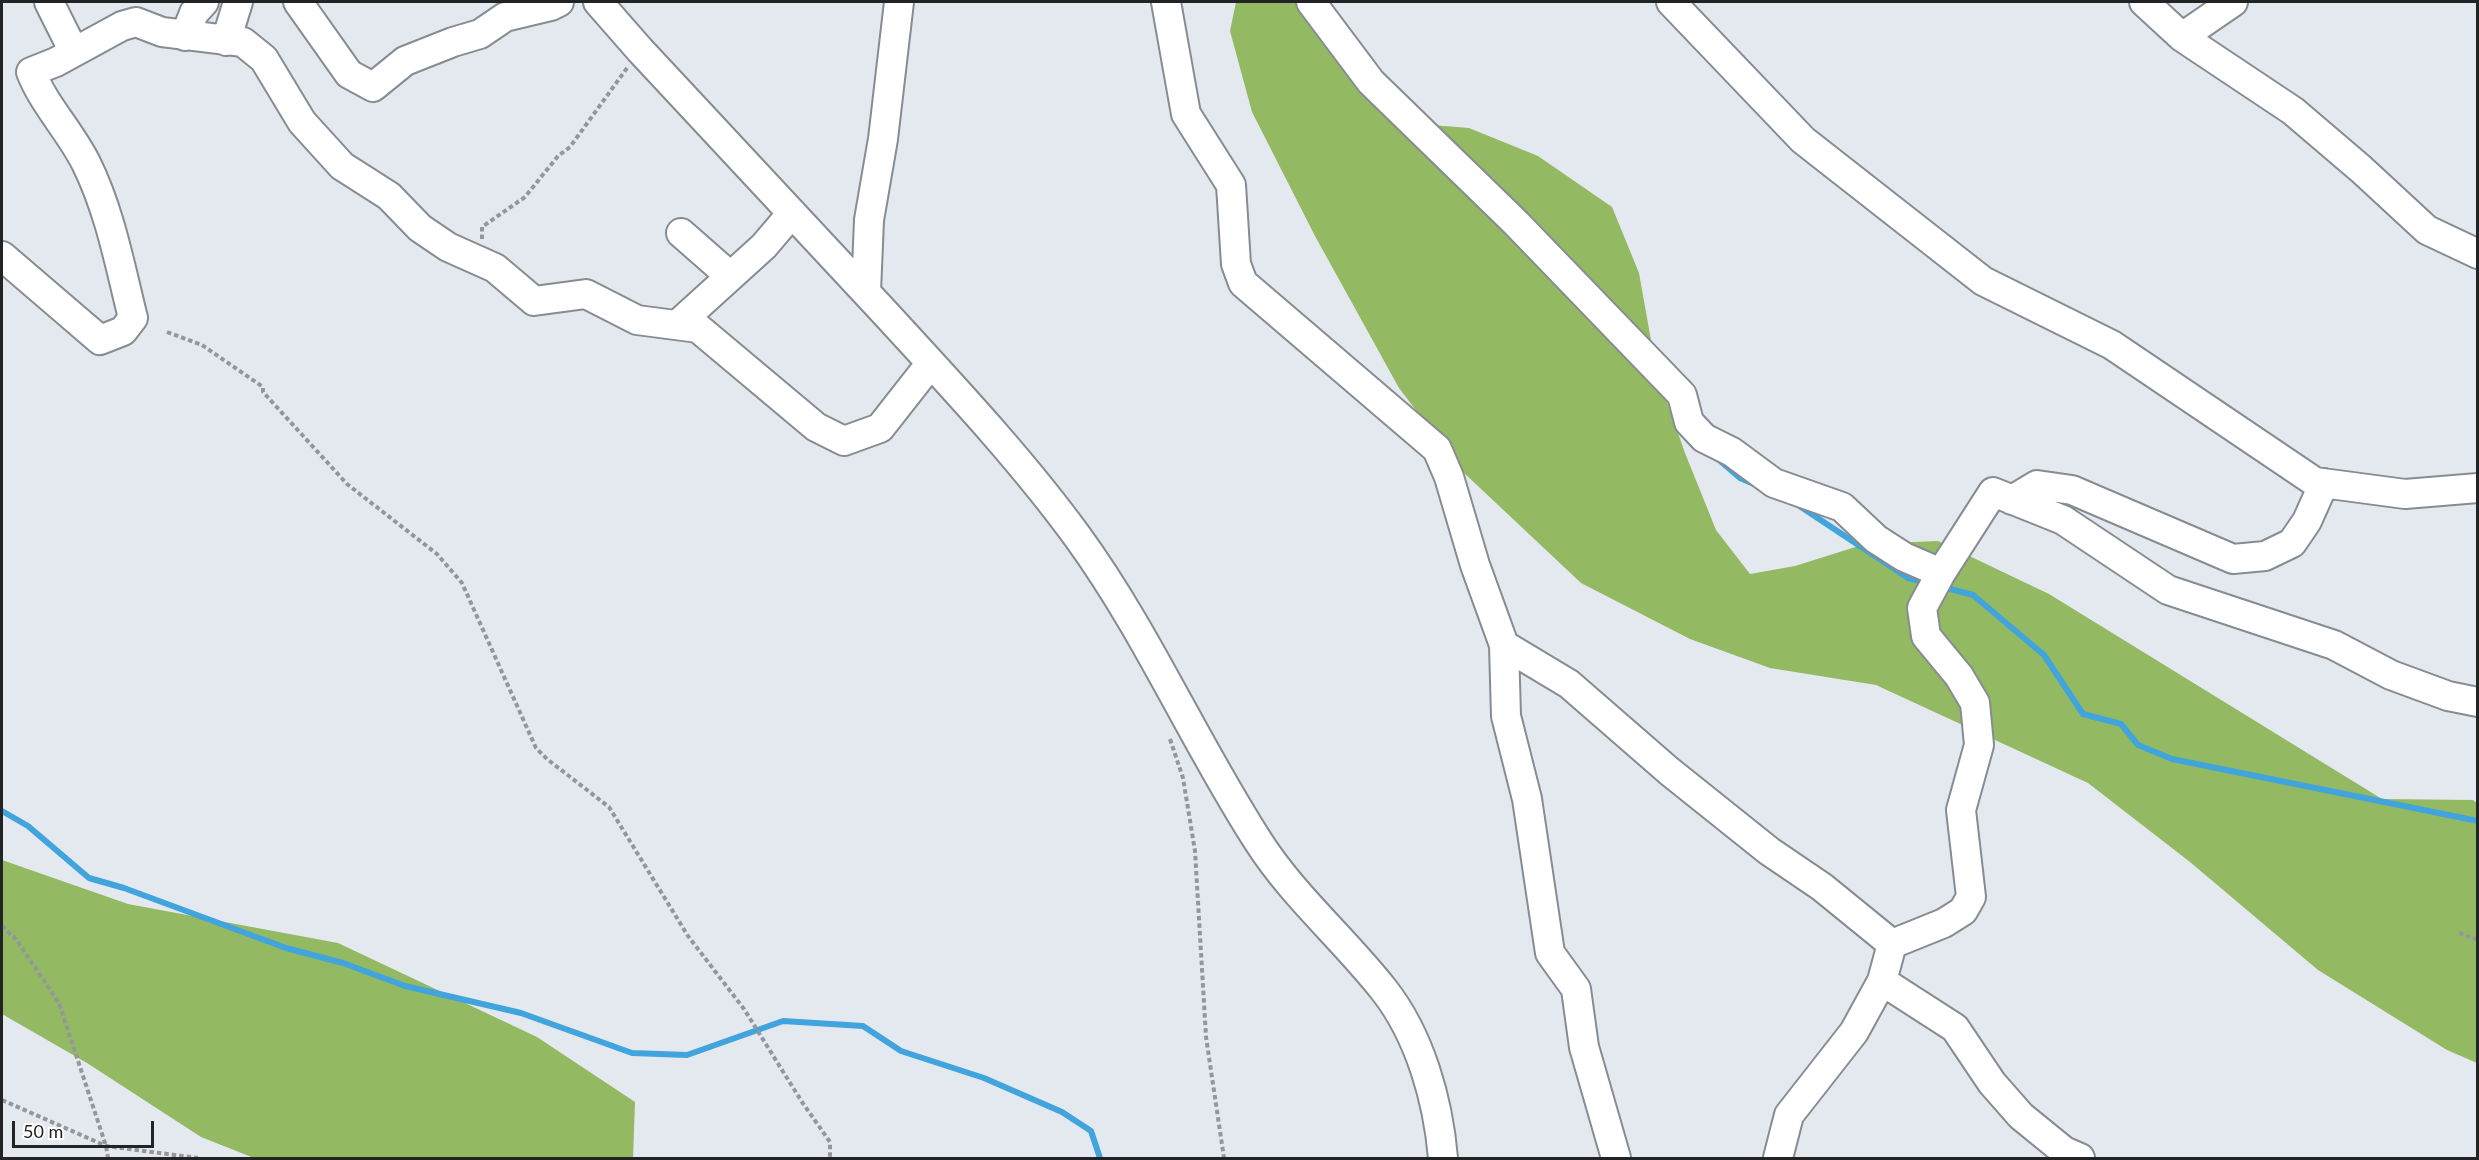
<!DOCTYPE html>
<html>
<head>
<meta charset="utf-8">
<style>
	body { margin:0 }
	#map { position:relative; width:2479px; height:1160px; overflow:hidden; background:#e3e9ef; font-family:Lato,sans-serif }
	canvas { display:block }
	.frame { position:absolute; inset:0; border:3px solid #212325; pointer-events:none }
	.scale { position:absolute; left:12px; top:1121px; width:142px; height:27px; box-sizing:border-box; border:3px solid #212325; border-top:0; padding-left:8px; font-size:18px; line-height:21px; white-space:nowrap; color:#212325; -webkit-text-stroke:4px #fff; paint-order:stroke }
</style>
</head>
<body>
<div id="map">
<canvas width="2479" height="1160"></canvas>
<div class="frame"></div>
<div class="scale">50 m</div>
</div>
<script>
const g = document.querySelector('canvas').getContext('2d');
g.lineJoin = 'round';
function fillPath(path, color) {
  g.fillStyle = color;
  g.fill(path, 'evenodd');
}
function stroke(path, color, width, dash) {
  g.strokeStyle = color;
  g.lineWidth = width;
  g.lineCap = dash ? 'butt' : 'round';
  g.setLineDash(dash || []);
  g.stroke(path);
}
const forest = new Path2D(`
	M1236 2H1314L1407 123 1469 128 1538 156 1612 207 1639 273 1657 374 1685 453 1716 530 1750 574 1795 566 1865 544 1938 541 2049 594 2382 799 2473 800 2477 803V1063L2447 1050 2318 970 2190 862 2088 783 1876 685 1770 668 1690 639 1581 583 1463 472 1399 388 1315 236 1252 112 1230 31Z
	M2 860 128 904 338 943 537 1037 635 1102 633 1158H254L201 1137 87 1063 2 1014Z`);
const stream = new Path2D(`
	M1718 459 1740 478 1754 484
	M1798 505 1908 578 1927 583
	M1943 587 1973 595 2044 655 2083 714 2121 724 2138 745 2172 759 2478 821
	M2 811 28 826 89 878 124 888 286 948 343 963 405 986 521 1013 632 1053 687 1055 783 1021 863 1026 901 1051 984 1078 1062 1112 1091 1131 1100 1158`);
const path = new Path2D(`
	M482 239V227L525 197 558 156 570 147 627 68
	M167 332 202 345 263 387V392L347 484 437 554 462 583 536 748 547 759 609 807 688 936 744 1009 802 1102 830 1142V1158
	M1170 739 1183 778 1195 851 1206 1037 1224 1158
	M2 926 16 939 59 1003 106 1146 108 1158
	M2459 933 2478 940
	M2 1100 106 1146 198 1158`);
const minor = new Path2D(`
	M49 2 74 52
	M298 2 349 74 373 87 405 61 453 42 480 34 505 17 551 6 559 2
	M598 2 640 50C722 138 805 226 887 315 952 386 1020 458 1077 536 1147 632 1194 742 1258 841 1293 896 1344 939 1384 990 1420 1036 1438 1100 1443 1158
	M1166 2 1186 114 1231 185 1236 264 1243 283 1437 449 1449 477 1475 565 1504 645 1506 716 1527 799 1550 953 1576 989 1584 1047 1616 1158
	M1311 2 1371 82 1516 223 1682 395 1689 422 1704 438 1732 452 1774 483 1842 507 1876 539 1904 557 1941 573
	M1671 2 1803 140 1983 281 2112 345 2315 482 2405 494 2478 488
	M2144 2 2182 37 2293 111 2361 169 2427 230 2478 254
	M185 36 194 13 204 2
	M2182 37 2233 2
	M226 41 238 2
	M681 233 730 276
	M2 256 100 340 123 331 133 318C120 266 110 211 86 163 70 131 44 105 31 72L56 62 122 26 136 22 162 32 243 42 264 59 302 122 342 166 389 196 420 228 448 247 495 268 534 301 586 294 637 320 698 328 816 427 844 441 880 428 931 363
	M866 292 869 220 883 139 899 2
	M678 324 764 246 792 213
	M2012 500 2037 485 2072 490 2233 559 2265 556 2292 543 2307 521 2324 483
	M1504 645 1569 684 1669 771 1769 851 1822 887 1892 944 1882 981 1955 1028 1992 1083 2021 1116 2064 1151 2080 1158
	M1892 944 1944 923 1963 911 1971 897 1961 810 1979 745 1975 703 1959 676 1926 636 1922 608 1941 573 1993 492 2063 520 2168 590 2334 645 2391 675 2448 696 2478 702
	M1778 1158 1789 1115 1854 1032 1882 981`);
fillPath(forest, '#93b962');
stroke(stream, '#42a4dc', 6);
stroke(minor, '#868c91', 32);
stroke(path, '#93979c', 4, [4.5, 3]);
stroke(minor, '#fff', 28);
</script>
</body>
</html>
